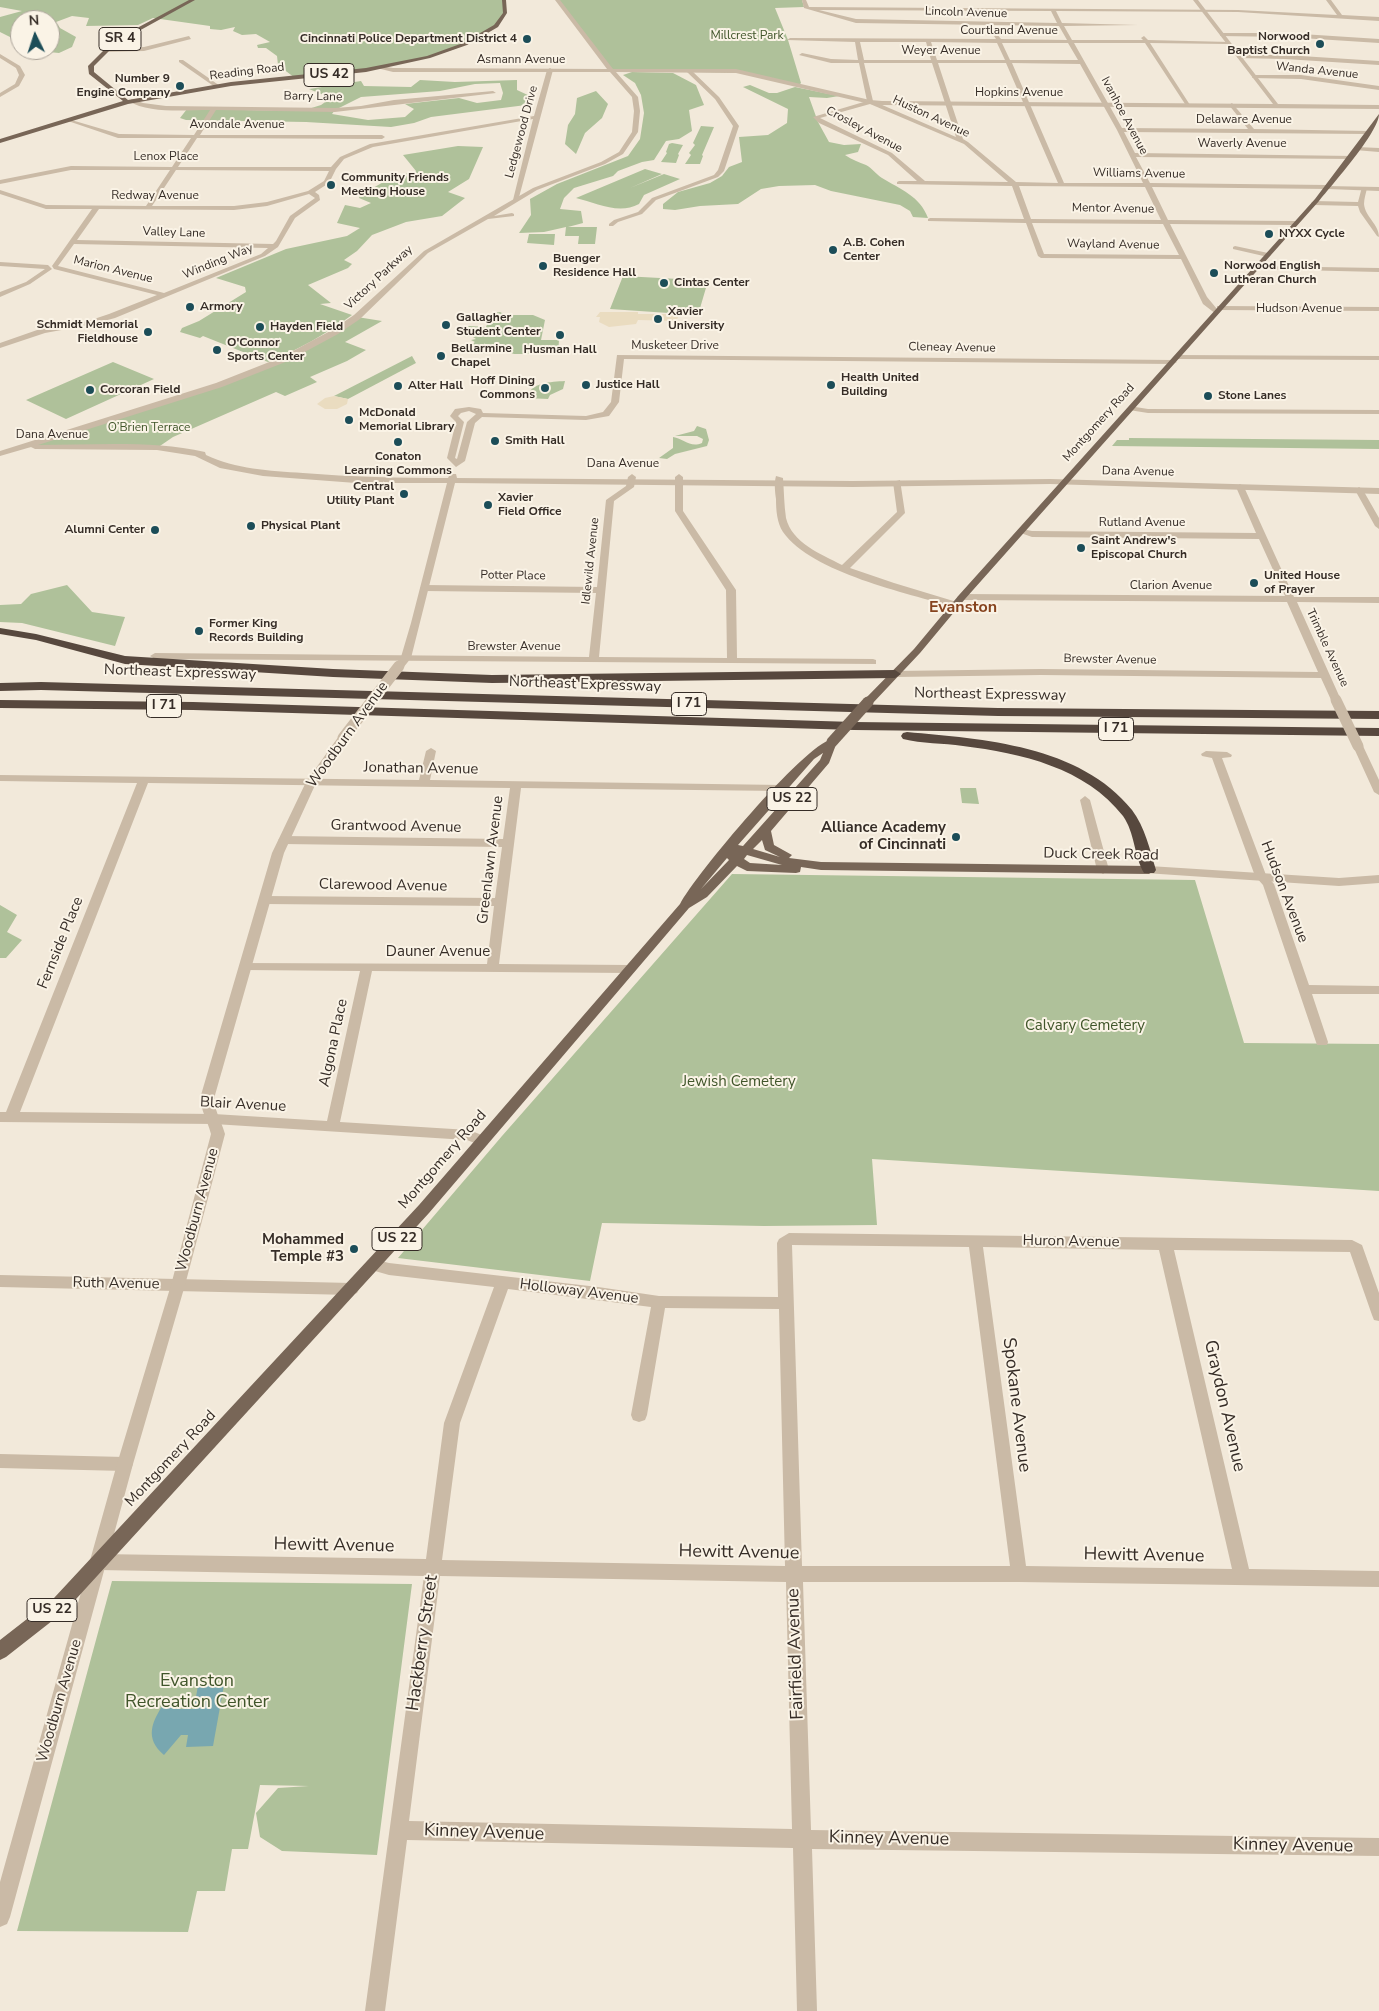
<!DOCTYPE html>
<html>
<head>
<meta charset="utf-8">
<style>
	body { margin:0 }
	#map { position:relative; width:1379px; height:2011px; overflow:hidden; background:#f2e9da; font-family:"Nunito Sans",sans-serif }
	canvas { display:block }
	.north { position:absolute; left:10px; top:10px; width:50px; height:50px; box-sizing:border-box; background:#faf3e6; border:1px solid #aca49a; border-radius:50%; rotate:356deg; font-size:14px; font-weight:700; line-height:20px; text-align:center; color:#362d27 }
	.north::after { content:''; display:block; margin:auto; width:18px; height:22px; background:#1c4d58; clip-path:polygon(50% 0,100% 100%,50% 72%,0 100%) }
</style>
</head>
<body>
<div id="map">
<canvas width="1379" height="2011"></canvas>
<div class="north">N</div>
</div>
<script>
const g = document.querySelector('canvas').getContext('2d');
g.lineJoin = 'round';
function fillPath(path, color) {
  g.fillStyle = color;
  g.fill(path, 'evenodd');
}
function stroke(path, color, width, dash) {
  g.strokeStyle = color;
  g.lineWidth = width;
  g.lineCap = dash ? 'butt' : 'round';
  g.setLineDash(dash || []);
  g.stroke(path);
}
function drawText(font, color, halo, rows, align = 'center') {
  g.font = font + ' "Nunito Sans",sans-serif';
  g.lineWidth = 4;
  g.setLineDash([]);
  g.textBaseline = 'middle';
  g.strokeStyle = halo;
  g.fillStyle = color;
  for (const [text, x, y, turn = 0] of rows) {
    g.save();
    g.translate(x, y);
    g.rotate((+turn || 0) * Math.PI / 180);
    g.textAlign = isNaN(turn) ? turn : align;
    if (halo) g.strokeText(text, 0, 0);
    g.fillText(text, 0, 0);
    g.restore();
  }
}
const green = new Path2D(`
	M0 0H504C505 7 505 16 500 22 465 62 346 72 295 78L278 65 277 56 266 48H258L257 45 270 42 256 34 242 35 233 31 235 27 221 30 210 29V26L153 18 138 25 86 26 89 18 72 16 56 22 60 28 76 37 72 47 59 53 39 51 37 50H50V20H20V42L0 32V17L22 11 0 7Z
	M557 0H802L804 7 775 8 788 40 801 83 799 85 746 73 611 70Z
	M632 72 673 73 696 85 704 105 689 110 692 131 679 139 666 141 654 160 642 162 618 171 613 176 574 188 564 198 560 209 581 211 583 223 568 227H597L595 244H578L579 236H565L566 227 544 232 519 233 531 215 530 199 557 184 628 156 640 139 644 113 641 95 635 83 623 75Z
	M420 80 455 82 517 80V90L532 97 534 104 431 117 414 123 391 127 306 122 186 120 180 118 187 109 302 111 321 105 331 98 309 89 361 81 364 86 411 87ZM500 83 503 93 501 100 477 103 459 98 405 104 414 109 405 117 368 120 332 114 335 110 361 97 440 91 475 84Z
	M750 85 769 93H777L795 87 839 96 827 98 809 97 818 122 829 142 844 145 861 144 858 152 845 155C852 160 859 162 866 165 872 168 876 174 882 178 900 189 920 196 928 218L913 217 910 211 900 205 831 191 815 185 779 186 761 189 738 204 700 206 675 210 663 209V204L678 192 710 183 722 176 729 167 742 162 739 137 768 135 787 123 788 109 743 87Z
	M596 91 608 104 602 118 585 133 576 154 565 144 568 125 575 114 577 98Z
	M701 126 714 127 702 155 703 156 700 164H685L691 155 689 153 695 145 693 143Z
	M672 143 683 145 678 154 679 155 676 163 661 162 667 153 666 152 669 144Z
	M458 146 483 147 469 179 448 192 465 198 442 216 406 222 372 235 357 251 344 260 352 264 348 268 308 285 331 303 320 304 352 315C326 334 298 350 268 362L203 336 200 338 180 332 182 328 199 321 246 292 245 287 216 278 286 249 347 236 360 228 337 223 345 205 360 208 371 203 359 198 361 191 373 188 392 177 416 171 403 155Z
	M645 169 662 174 630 188 664 174 680 179 644 195 639 204C619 215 596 203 576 198Z
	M529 234H555L554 245 527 243Z
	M623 276 697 280 708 281 698 315 610 309Z
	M500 312 506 315H533L545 320 541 340H559L558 354H514L502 350 481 354 468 347 475 342 471 340 476 339 473 337H464L472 334 467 328 469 326 486 327 488 322 481 321 479 315Z
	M357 317 382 321 345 342 366 350 347 361 310 377 317 382 285 396 276 392 173 437 157 448 21 447 259 371Z
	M412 356 416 363 348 399 334 396Z
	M113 362 154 379 66 419 26 400Z
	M565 381 563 389 550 395 548 399 526 398C531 382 551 382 565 381Z
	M697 426 706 429 709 440 707 446 675 454 667 459 659 458 673 448V437C684 439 690 448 702 443L703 439 697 436H675L694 431Z
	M1129 438 1379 440V449L1112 446 1117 440H1129Z
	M67 585 92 612 125 617 115 646 22 623 0 622V605L21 604 31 594Z
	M960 788H976L979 804 962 803Z
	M732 874 1195 880 1244 1043 1379 1044V1191L872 1159 877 1225 764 1226 602 1223 590 1281 398 1258 502 1136Z
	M0 905 17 915 7 932 22 940 6 958H0Z
	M112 1581 412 1584 377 1855 282 1851 260 1837 256 1813 278 1788 309 1786 260 1785 248 1849H232L225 1891H197L188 1932 17 1931Z`);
const plaza = new Path2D(`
	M600 312H638V314H680L676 321 638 320 636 324 609 327 599 322 600 317H596Z
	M334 396 348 399 347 404 337 409H325L317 404 325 398Z`);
const water = new Path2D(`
	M198 1685H224L213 1746 186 1747 188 1735H181L164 1755C144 1738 152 1722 164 1703L175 1709H194Z`);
const minor = new Path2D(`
	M802 0H806L809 7 1238 10 1337 15 1326 0H1331L1342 15 1379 17V21L1238 12 1056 11 1062 23 1138 25 1064 26 1072 40H1143L1141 38 1144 36 1148 40 1230 42 1227 44 1150 43 1190 105 1187 107 1145 43H1074L1122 128 1248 129 1229 105 1232 103 1254 129 1369 131 1367 134 1124 132 1135 153 1353 156 1351 159 1136 157 1150 183 1328 185 1331 187 1328 189 1152 187 1168 220 1295 221 1298 223 1295 225 1170 224 1207 297 1217 309V306H1220L1379 307V311L1218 310 1220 312 1216 314 1203 304 1181 259 1041 258 1038 256 1026 223 928 221V219L930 218 1024 219 1012 186 897 184V182L899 181H917L888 155 819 123 813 117 867 101 859 63H831L799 55 802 53 831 59 858 60 855 42 787 40 790 38 996 39 994 36 997 34 1001 39 1067 40 1059 26 856 23 804 8ZM819 10 1051 11 1057 23 856 19ZM860 42H926L931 60H864ZM931 42 997 43 1005 60H937ZM1002 43H1068L1078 60H1010ZM864 63H932L956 137 873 101ZM938 63H1006L1058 183 1016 182 968 142 963 139ZM1012 63 1080 64 1117 130 1143 183H1064ZM870 104 964 144 1008 182 925 181 892 153 820 118ZM1019 186 1145 187 1161 220 1031 219ZM1032 223 1163 224 1179 255 1044 254Z
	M1222 33H1286L1379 39V43L1286 37 1220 36Z
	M189 36 191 39 144 51 105 52 102 50 144 47Z
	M0 54 20 66 25 75 19 86 0 97V93L15 84 19 75 16 68 0 58Z
	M1239 55H1285L1379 61V65L1285 59 1237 58Z
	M179 60H183L220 86 215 87 179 62Z
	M550 68 553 70 518 201 513 200 533 119 373 147 344 159 336 169 329 183 315 192 319 195 320 200 295 218 278 247 265 256 115 318 89 325 45 333 0 348V343L40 329 88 321 109 314 157 295 54 269 52 266 92 209H46L0 194V190L46 205 146 206 170 170H71L0 184V180L71 166 172 167 191 138H118L68 121V119L119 134 194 135 210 110C188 110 148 114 129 101L132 99 143 103 166 106 335 108 361 106 394 100 493 91 496 93 335 112 216 110 200 135H382L385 137 382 139 197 138 178 167H331L340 157 370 144 534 116 547 70ZM176 170 329 171 324 181 308 191 267 202 234 206H152ZM309 194 315 198 290 216 276 241 273 244 77 240 99 209 234 210 267 206ZM74 244 268 248 261 254 164 293 58 266Z
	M687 70H691L719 97 739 126 724 171 718 177 656 200 642 214 618 222 613 226H609V224L614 220 638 212 652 198 714 175 718 170 733 126 715 99 687 72Z
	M1254 75H1301L1379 86V90L1301 79 1252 78Z
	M1357 147 1379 148V152L1355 150Z
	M1362 187 1367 188C1366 193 1364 199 1364 204 1365 217 1379 224 1379 237L1377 236 1360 212 1358 206 1314 205 1311 203 1314 201 1358 202Z
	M1235 246 1268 253 1271 255 1268 257 1233 249V247Z
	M0 262 48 265 52 269 30 284 0 297V292L26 282 45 269 0 266Z
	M1257 266 1379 268V272L1255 269V267Z
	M617 355 1173 360 1177 362 1173 364 624 359 619 402 609 416 586 420 482 417 475 423 465 461 456 467 447 458 456 422 450 416 455 409 469 407 481 409 483 413 586 416 603 412 611 402ZM469 411 476 414 467 422 457 459 455 458 464 422 458 416 461 413Z
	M1175 355 1379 356V360L1178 359H1175Z
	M1129 406 1148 409 1379 410V414L1148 413 1129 410Z
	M632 474 636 477 634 487 614 501 599 657 727 658 726 590 675 511V477L679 474 683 477V511L736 590 737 658 873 659 876 660V664L155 659 150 656 155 653 589 657 596 593 425 591 420 588 425 585 597 587 606 500 626 486 628 477Z
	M776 476 783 478C784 491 784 505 786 518 792 543 821 554 842 565L897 512 893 482 900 480 905 513 850 568 894 583 960 603V607H954C907 593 812 573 783 532 777 523 776 510 776 499 775 492 774 483 776 476Z
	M1240 484 1244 487 1294 597H1379V603L1297 602 1341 700 1340 702H1332L1321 678 1041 675 895 677 890 674 895 671 1041 669 1318 672 1287 602 962 600 957 597 962 594 1285 596 1259 539 1032 537 1018 532 1022 529 1032 531 1256 533 1236 487Z
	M1359 487 1363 490 1379 518V529L1375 526 1355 490Z
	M1358 743 1363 746 1379 780V795L1374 792 1353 746Z
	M431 748 436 751 430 780 782 785 787 788 782 791 521 788 499 964 630 965 636 969 630 973 372 971 340 1122 469 1130 487 1137 489 1141 487 1145 482 1146 467 1140 214 1124 0 1122V1112H6L137 783 0 781V775L419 780 426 751ZM148 783 510 788 503 839 284 836 278 840 284 844 502 847 495 898 265 896 259 900 265 904 494 906 487 964 241 963 239 966 245 970 360 971 327 1121 214 1114 20 1112Z
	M1206 751 1227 752 1232 755 1231 757 1222 758 1266 875 1274 884 1309 985 1379 986V994H1312L1328 1042 1327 1045H1317L1316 1042 1263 885 1255 876 1212 758 1202 756 1201 754Z
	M1085 796 1090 800 1109 870 1103 874 1097 870 1080 800Z
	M789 1233 1352 1240 1362 1245 1379 1293V1321L1374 1320 1372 1315 1350 1252 1174 1250 1249 1569 1379 1571V1587L1019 1582H803L811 1830 1379 1838V1856L812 1849 817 2011H797L793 1848 407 1840 385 2011H365L424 1576 99 1570 93 1568 91 1562 93 1556 99 1554 426 1559 444 1423 494 1287 389 1275 368 1269 366 1265 368 1261 373 1259 389 1263 598 1287 659 1296 778 1297 777 1243 779 1239ZM792 1245 969 1247 1010 1566H802ZM983 1247 1159 1250 1232 1569 1026 1566ZM508 1289 651 1307 631 1415 633 1420 639 1422 645 1420 647 1415 665 1308 779 1309 785 1566 442 1560 460 1423ZM440 1576 786 1582 792 1829 409 1821Z
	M0 1275 352 1283 357 1285 359 1289 357 1293 352 1295 0 1287Z
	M0 1454 125 1457 131 1459 133 1464 131 1469 125 1471 0 1468Z`);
const tertiary = new Path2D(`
	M555 0H560L613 69H736L870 100 882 101 1273 104 1193 0H1198L1278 104 1379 105V109L882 105 870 104 736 73 616 72 638 97 640 111 638 132 623 154 605 164 537 190 494 216 512 213 514 214V216L488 219 428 253 360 319 338 334 288 361 222 387 38 445C93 445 152 440 205 452L206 455C236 469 269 471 303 473 351 477 399 478 448 478L450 474H456L457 478 853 481 1050 479 1379 488V494L1050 484 853 487 455 483 411 658 403 668 399 669 394 666 401 657 411 623 447 483H356L263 476 220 468 195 456 157 450 35 449 31 447 0 456V451L216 383 282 357 332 330 354 315 424 251 533 188 601 162 619 152 632 132 634 111 632 97 610 72H393L377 68 380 66 393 68 607 69Z
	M1326 186 1379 187V191L1328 189 1325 187Z
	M343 735 348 738 316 783 284 853 215 1095C213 1110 221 1119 225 1134L185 1285 133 1464 10 1917 7 1924 0 1927V1882L117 1464 171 1285 211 1134C207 1118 200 1111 201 1095L272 853 306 782 339 736Z
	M1149 866 1339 878 1379 875V883L1339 886 1145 873 1143 870 1145 867Z`);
const primary = new Path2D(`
	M189 0H195L117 43 94 66V72L128 100 231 82 366 68 427 56 463 43 494 25 503 13 502 0H506L507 13 498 27 467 45 430 58 366 72 231 86 128 104 0 143V139L123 101 89 74 88 66 113 41Z
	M1379 114C1379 132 1332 185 1319 201L965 599 920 653 872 704H864V700L914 649 959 595 1315 199Z
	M832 739 837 742 829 763 771 831 774 845 792 855 789 858 821 862 1149 866 1155 870 1149 874 821 870 801 867 800 872 796 873 747 871 737 866 707 897 689 908 429 1213 66 1610 6 1657 0 1660V1640L54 1598 419 1205 680 904C696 874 803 746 832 739ZM823 753 820 760 743 846 738 845 814 759ZM762 840 765 850 780 857 753 849ZM747 855 782 865 750 863 744 859ZM727 858 729 860 701 889Z`);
const motorway = new Path2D(`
	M0 628 36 634 125 656 333 669 492 675 895 670 901 674 895 678 492 683 333 677 125 664 36 640 0 634Z
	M41 682 998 708 1379 711V719L998 716 41 690 0 691V683Z
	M0 700 193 702 854 722 1379 728V736L854 730 193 710 0 708Z
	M907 732C983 739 1080 745 1132 810 1145 827 1150 850 1156 870L1154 873H1144C1134 856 1135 833 1123 816 1086 768 1021 753 963 746 943 743 922 744 903 739L901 736 903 733Z`);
const minorBridge = new Path2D(`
	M1336 700 1358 746`);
const tertiaryBridge = new Path2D(`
	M343 738 399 666`);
const primaryBridge = new Path2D(`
	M832 742 868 702`);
const markers = [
	[527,39,5,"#1c4d58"],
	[1320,44,5,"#1c4d58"],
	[180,86,5,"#1c4d58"],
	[331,185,5,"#1c4d58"],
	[1269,234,5,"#1c4d58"],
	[833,250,5,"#1c4d58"],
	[543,266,5,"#1c4d58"],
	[1214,273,5,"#1c4d58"],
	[664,283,5,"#1c4d58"],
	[190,307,5,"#1c4d58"],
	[658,319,5,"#1c4d58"],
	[446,325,5,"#1c4d58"],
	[260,327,5,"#1c4d58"],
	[148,332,5,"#1c4d58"],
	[560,335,5,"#1c4d58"],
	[217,350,5,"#1c4d58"],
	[441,356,5,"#1c4d58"],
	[586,385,5,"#1c4d58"],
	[831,385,5,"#1c4d58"],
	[398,386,5,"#1c4d58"],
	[545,388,5,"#1c4d58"],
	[90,390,5,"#1c4d58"],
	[1208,396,5,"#1c4d58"],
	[349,420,5,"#1c4d58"],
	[495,441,5,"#1c4d58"],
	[398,442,5,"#1c4d58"],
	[404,494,5,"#1c4d58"],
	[488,505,5,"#1c4d58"],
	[251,526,5,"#1c4d58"],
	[155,530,5,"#1c4d58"],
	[1081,548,5,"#1c4d58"],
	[1254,583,5,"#1c4d58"],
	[199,631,5,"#1c4d58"],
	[956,837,5,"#1c4d58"],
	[354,1249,5,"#1c4d58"]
];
const farStreetnames = [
	["Lincoln Avenue",966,13,2],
	["Courtland Avenue",1009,31],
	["Weyer Avenue",941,51],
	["Asmann Avenue",521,60],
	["Wanda Avenue",1317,71,6],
	["Reading Road",247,72,-7],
	["Hopkins Avenue",1019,93],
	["Barry Lane",313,97,1],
	["Ivanhoe Avenue",1124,116,62],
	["Huston Avenue",931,117,25],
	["Delaware Avenue",1244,120],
	["Avondale Avenue",237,125],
	["Crosley Avenue",864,130,28],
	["Ledgewood Drive",522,132,-75],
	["Waverly Avenue",1242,144],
	["Lenox Place",166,157],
	["Williams Avenue",1139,174,1],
	["Redway Avenue",155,196],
	["Mentor Avenue",1113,209,1],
	["Valley Lane",174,233,2],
	["Wayland Avenue",1113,245,1],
	["Winding Way",218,262,-22],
	["Marion Avenue",113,270,14],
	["Victory Parkway",379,278,-43],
	["Hudson Avenue",1299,309],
	["Musketeer Drive",675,346],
	["Cleneay Avenue",952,348,1],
	["Montgomery Road",1099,423,-48],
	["Dana Avenue",52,435],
	["Dana Avenue",623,464],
	["Dana Avenue",1138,472,1],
	["Rutland Avenue",1142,523],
	["Idlewild Avenue",591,561,-84],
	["Potter Place",513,576,1],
	["Clarion Avenue",1171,586],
	["Brewster Avenue",514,647],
	["Trimble Avenue",1327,648,65],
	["Brewster Avenue",1110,660,1]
];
const farParknames = [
	["Millcrest Park",747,36],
	["O’Brien Terrace",149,428]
];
const farPoinames = [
	["Norwood",1310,37,"right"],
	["Baptist Church",1310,51,"right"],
	["Cincinnati Police Department District 4",517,39,"right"],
	["Number 9",170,79,"right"],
	["Engine Company",170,93,"right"],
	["Community Friends",341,178],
	["Meeting House",341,192],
	["NYXX Cycle",1279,234],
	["A.B. Cohen",843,243],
	["Center",843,257],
	["Buenger",553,259],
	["Residence Hall",553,273],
	["Norwood English",1224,266],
	["Lutheran Church",1224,280],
	["Cintas Center",674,283],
	["Armory",200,307],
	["Xavier",668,312],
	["University",668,326],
	["Gallagher",456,318],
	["Student Center",456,332],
	["Schmidt Memorial",138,325,"right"],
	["Fieldhouse",138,339,"right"],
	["Hayden Field",270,327],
	["O'Connor",227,343],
	["Sports Center",227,357],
	["Bellarmine",451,349],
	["Chapel",451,363],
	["Husman Hall",560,350,"center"],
	["Health United",841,378],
	["Building",841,392],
	["Hoff Dining",535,381,"right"],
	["Commons",535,395,"right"],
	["Justice Hall",596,385],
	["Alter Hall",408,386],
	["Corcoran Field",100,390],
	["Stone Lanes",1218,396],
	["McDonald",359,413],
	["Memorial Library",359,427],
	["Smith Hall",505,441],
	["Conaton",398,457,"center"],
	["Learning Commons",398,471,"center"],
	["Central",394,487,"right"],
	["Utility Plant",394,501,"right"],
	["Xavier",498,498],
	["Field Office",498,512],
	["Physical Plant",261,526],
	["Alumni Center",145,530,"right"],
	["Saint Andrew's",1091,541],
	["Episcopal Church",1091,555],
	["United House",1264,576],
	["of Prayer",1264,590],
	["Former King",209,624],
	["Records Building",209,638]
];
const shields = [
	[120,39,42],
	[329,75,50],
	[689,704,35],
	[164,706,35],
	[1116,729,35],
	[792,799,50],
	[397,1239,50],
	[52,1610,50]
];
const shieldNames = [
	["SR 4",120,39],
	["US 42",329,75],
	["I 71",689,704],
	["I 71",164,706],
	["I 71",1116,729],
	["US 22",792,799],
	["US 22",397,1239],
	["US 22",52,1610]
];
const streetNames = [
	["Northeast Expressway",180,673,2],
	["Northeast Expressway",585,685,2],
	["Northeast Expressway",990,695,1],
	["Woodburn Avenue",348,735,-54],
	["Jonathan Avenue",421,769,1],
	["Grantwood Avenue",396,827,1],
	["Duck Creek Road",1101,855,1],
	["Greenlawn Avenue",491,860,-83],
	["Clarewood Avenue",383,886,1],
	["Hudson Avenue",1284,892,69],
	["Fernside Place",61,943,-68],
	["Dauner Avenue",438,952],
	["Algona Place",334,1043,-78],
	["Blair Avenue",243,1105,3],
	["Montgomery Road",443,1160,-49],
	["Woodburn Avenue",198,1210,-75],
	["Huron Avenue",1071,1242,1],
	["Ruth Avenue",116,1284,1],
	["Holloway Avenue",579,1292,7],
	["Montgomery Road",171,1459,-47],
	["Woodburn Avenue",60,1701,-74]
];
const poiNames = [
	["Alliance Academy",946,828],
	["of Cincinnati",946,845],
	["Mohammed",344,1240],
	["Temple #3",344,1257]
];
const parkNames = [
	["Calvary Cemetery",1085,1026],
	["Jewish Cemetery",739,1082]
];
const farDistrictnames = [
	["Evanston",963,608]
];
const nearStreetnames = [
	["Spokane Avenue",1016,1405,83],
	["Graydon Avenue",1224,1406,77],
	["Hewitt Avenue",334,1546,1],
	["Hewitt Avenue",739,1553,1],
	["Hewitt Avenue",1144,1556,1],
	["Hackberry Street",423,1643,-82],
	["Fairfield Avenue",796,1654,-92],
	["Kinney Avenue",484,1833,2],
	["Kinney Avenue",889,1839,1],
	["Kinney Avenue",1293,1846,1]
];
const nearParknames = [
	["Evanston",197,1682],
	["Recreation Center",197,1703]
];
fillPath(green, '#afc19a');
fillPath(plaza, '#eadcc0');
fillPath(water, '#78a7b0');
fillPath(minor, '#cabaa6');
fillPath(tertiary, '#cabaa6');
fillPath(primary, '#786657');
fillPath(motorway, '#57483e');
stroke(minorBridge, '#cabaa6', 11);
stroke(tertiaryBridge, '#cabaa6', 11);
stroke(primaryBridge, '#786657', 11);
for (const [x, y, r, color] of markers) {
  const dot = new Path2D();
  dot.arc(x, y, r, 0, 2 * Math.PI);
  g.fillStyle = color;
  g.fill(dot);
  stroke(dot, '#faf3e6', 2);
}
drawText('12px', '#362d27', '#faf3e6', farStreetnames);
drawText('12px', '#40552a', '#faf3e6', farParknames);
drawText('bold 12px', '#362d27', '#faf3e6', farPoinames, 'left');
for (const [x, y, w] of shields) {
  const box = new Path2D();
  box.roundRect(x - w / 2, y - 11.5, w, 23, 4);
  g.fillStyle = '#faf3e6';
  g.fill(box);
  stroke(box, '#362d27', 1);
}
drawText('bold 14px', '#362d27', null, shieldNames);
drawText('15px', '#362d27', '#faf3e6', streetNames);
drawText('bold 15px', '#362d27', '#faf3e6', poiNames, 'right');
drawText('15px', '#40552a', '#faf3e6', parkNames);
drawText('bold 16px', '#86431e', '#faf3e6', farDistrictnames);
drawText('18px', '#362d27', '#faf3e6', nearStreetnames);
drawText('18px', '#40552a', '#faf3e6', nearParknames);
</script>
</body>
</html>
